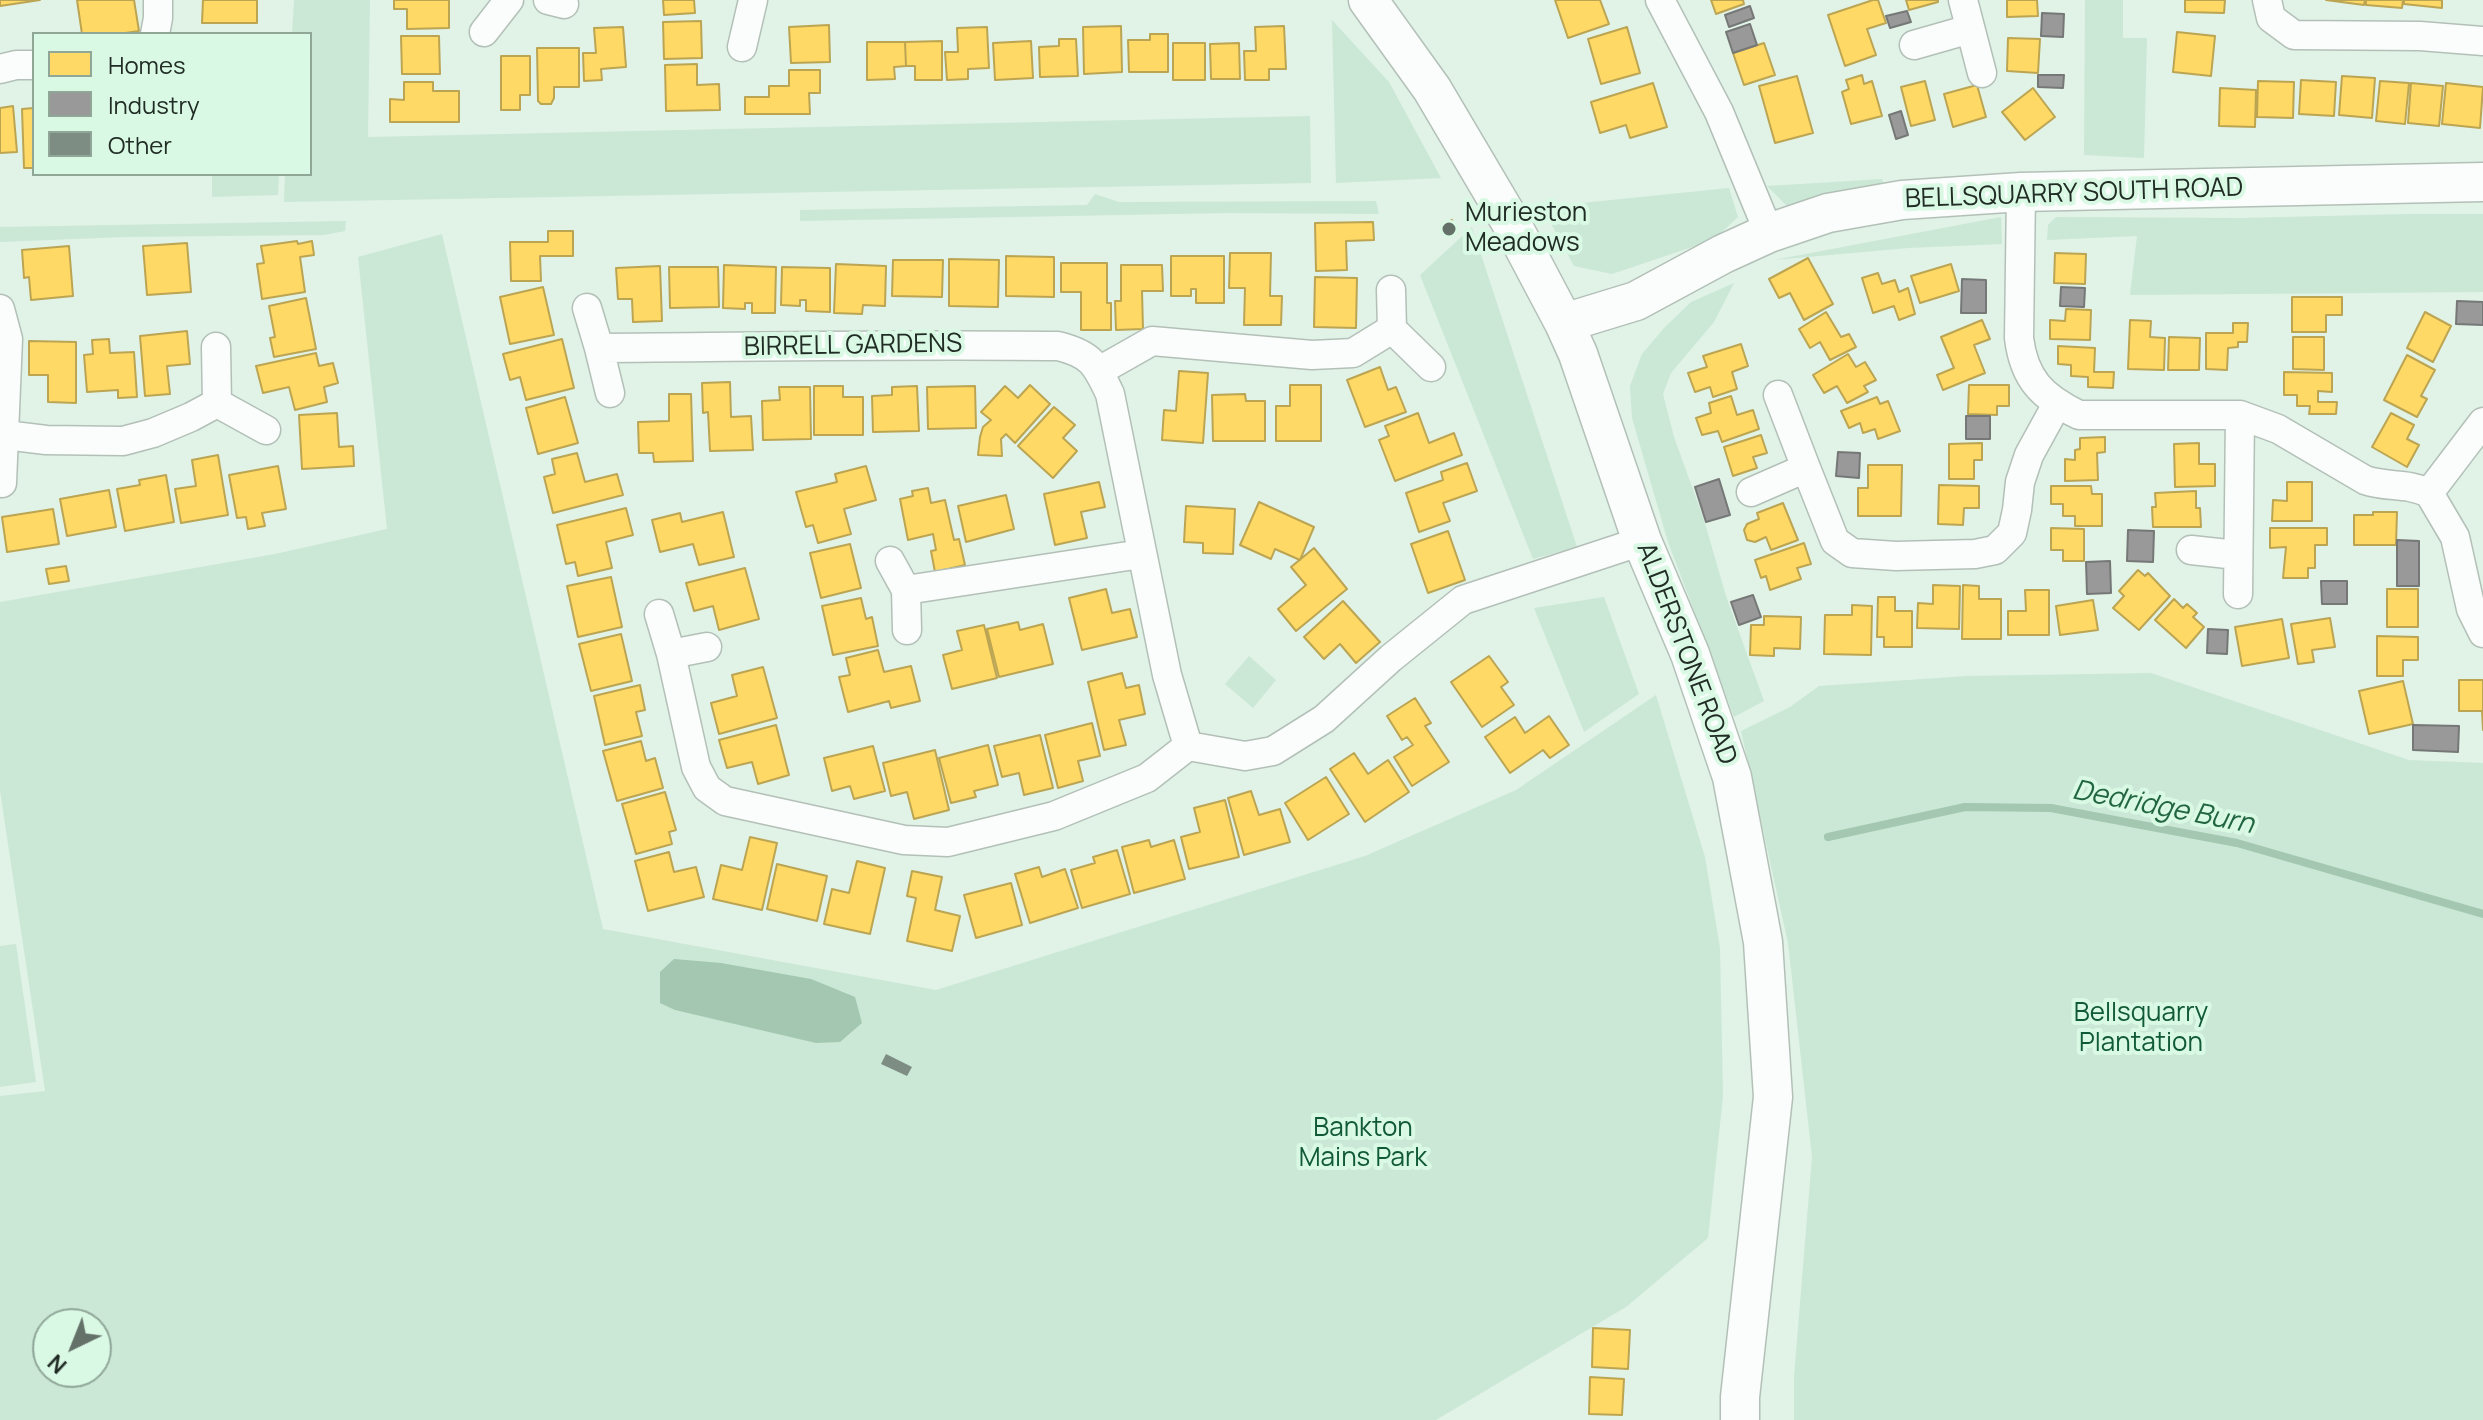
<!DOCTYPE html>
<html>
<head>
<meta charset="utf-8">
<style>
	body { margin:0 }
	#map { position:relative; width:2483px; height:1420px; overflow:hidden; background:#e1f2e7; font-family:Manrope,sans-serif }
	canvas { display:block }
	.legend { position:absolute; left:32px; top:32px; width:280px; height:144px; box-sizing:border-box; background:#daf9e5; border:2px solid #90a798; margin:0; padding:10px 14px; list-style:none; font-size:24px; color:#202c24 }
	.legend li { display:flex; align-items:center; gap:16px; height:40px }
	.legend b { width:40px; border:2px solid #90a798 }
	.north { position:absolute; left:32px; top:1308px; width:80px; height:80px; box-sizing:border-box; background:#daf9e5; border:2px solid #90a798; border-radius:50%; rotate:223deg; font-size:22px; font-weight:700; line-height:32px; text-align:center; color:#202c24 }
	.north::after { content:''; display:block; margin:auto; width:28px; height:36px; background:#647168; clip-path:polygon(50% 0,100% 100%,50% 72%,0 100%) }
</style>
</head>
<body>
<div id="map">
<canvas width="2483" height="1420"></canvas>
<ul class="legend">
<li><b style="height:22px;background:#ffd966"></b>Homes</li>
<li><b style="height:22px;background:#999"></b>Industry</li>
<li><b style="height:22px;background:#7e8d84"></b>Other</li>
</ul>
<div class="north">N</div>
</div>
<script>
const g = document.querySelector('canvas').getContext('2d');
g.lineJoin = 'round';
function fillPath(path, color) {
  g.fillStyle = color;
  g.fill(path, 'evenodd');
}
function stroke(path, color, width, dash) {
  g.strokeStyle = color;
  g.lineWidth = width;
  g.lineCap = dash ? 'butt' : 'round';
  g.setLineDash(dash || []);
  g.stroke(path);
}
function drawText(font, color, halo, rows, align = 'center') {
  g.font = font + ' Manrope,sans-serif';
  g.lineWidth = 8;
  g.setLineDash([]);
  g.textBaseline = 'middle';
  g.strokeStyle = halo;
  g.fillStyle = color;
  for (const [text, x, y, turn = 0] of rows) {
    g.save();
    g.translate(x, y);
    g.rotate((+turn || 0) * Math.PI / 180);
    g.textAlign = isNaN(turn) ? turn : align;
    if (halo) g.strokeText(text, 0, 0);
    g.fillText(text, 0, 0);
    g.restore();
  }
}
const green = new Path2D(`
	M294 0H370L368 137 1310 116 1311 183 284 202 285 174H310V34H292Z
	M2085 0H2123V38H2147L2144 158 2084 155Z
	M1332 20 1389 82 1441 178 1336 183Z
	M212 174H279L278 195 212 197Z
	M1882 179 1886 189 1787 206 1767 186Z
	M1729 188 1738 217 1713 240 1612 274 1574 266 1542 207Z
	M1095 194 1119 202 1376 201 1379 214 1228 213 800 221V210L1087 205Z
	M2407 214H2483V292L2130 295 2137 236 2047 240 2048 225 2056 217 2242 218Z
	M2001 217 2002 244 1908 248 1774 260Z
	M346 221 345 231 324 235 124 237 0 242V227Z
	M1472 227 1577 547 1533 559 1420 275Z
	M442 234 603 929 936 990 1365 856 1516 790 1656 695 1705 857 1720 948 1723 1096 1708 1238 1626 1307 1436 1420H0V1096L45 1091 0 791V602L275 554 387 529 358 257ZM48 1324H96V1372H48Z
	M1734 283 1714 322 1671 373 1663 394 1674 437 1704 520 1726 596 1764 701 1734 717 1668 542 1632 418 1630 386 1642 354 1664 328 1691 302Z
	M1604 597 1639 694 1584 732 1534 608Z
	M1249 656 1276 680 1253 708 1225 684Z
	M2151 673 2409 760 2483 763V1420H1794V1376L1812 1157 1788 943 1741 731 1790 707 1819 686 1967 676Z
	M16 944 36 1082 0 1087V946Z`);
const water = new Path2D(`
	M674 959 721 963 811 979 855 997 862 1023 840 1042 816 1043 675 1010 660 1003V972Z`);
const homes = new Path2D(`
	M0 0H40L0 6Z
	M77 0H134L139 31 118 34H82Z
	M203 0H257V23H202Z
	M394 0H449V28L407 29V9H394Z
	M663 0H694L695 13 664 15Z
	M1555 0H1600L1609 24 1568 38Z
	M1711 0H1743L1744 4 1716 14Z
	M1873 0H1878L1886 23 1867 29 1876 55 1845 66 1828 15Z
	M1906 0H1938V2L1909 10Z
	M2007 0H2037L2038 16 2007 17Z
	M2185 0H2225L2224 13 2185 12Z
	M2326 0H2365L2364 5Z
	M2366 0H2403L2402 8 2366 5Z
	M2404 0H2442V8L2404 4Z
	M701 21 702 58 664 59 663 22Z
	M829 25 830 62 791 63 789 27Z
	M1121 26 1122 72 1084 74 1083 27Z
	M1284 26 1286 69H1269V80H1245L1244 51H1256L1255 27Z
	M623 27 626 67 601 69 602 80 584 81 583 53H596L594 28Z
	M987 27 989 68 968 69V79L947 80 945 52H958L957 28Z
	M1627 27 1640 73 1601 84 1588 39Z
	M2177 32 2215 36 2211 76 2173 72Z
	M1150 34H1168V72H1129L1128 40H1150Z
	M401 36H439L440 74H402Z
	M2008 38 2040 39 2038 73 2007 71Z
	M1059 39H1076L1078 76 1040 77 1039 47 1059 46Z
	M942 41V80H915V66H906L905 42Z
	M1031 41 1033 78 995 80 993 43Z
	M867 42H905L906 66 894 67 895 79 867 80Z
	M1173 43H1205V80H1173Z
	M1239 43 1240 79H1211L1210 44Z
	M1764 43 1775 75 1744 85 1733 53Z
	M537 48H579V87H554V98L551 104H541L538 101Z
	M501 56H530V95H520V110H501Z
	M697 64V85L719 84 720 110 666 111 665 65Z
	M789 70H820V93H809L810 114H745V97H769V86H789Z
	M1862 75 1864 84 1872 81 1882 116 1851 124 1842 92 1849 89 1846 80Z
	M1797 76 1813 133 1775 143 1759 86Z
	M2342 76 2375 78 2372 118 2339 115Z
	M2301 80 2336 82 2334 116 2299 114Z
	M1925 81 1935 120 1911 126 1901 87Z
	M2258 81 2294 82 2293 118 2257 117Z
	M2380 81 2409 83 2405 124 2376 121Z
	M404 82H433V91H459V122H390V99L404 100Z
	M1653 83 1667 127 1630 138 1626 125 1600 133 1591 102Z
	M2411 83 2443 86 2439 126 2408 123Z
	M2446 83 2483 87 2480 128 2442 124Z
	M1977 85 1986 117 1953 127 1944 94Z
	M2033 88 2055 117 2025 140 2002 112Z
	M2220 88 2256 90 2255 127 2219 126Z
	M13 106 17 152 0 153V108Z
	M34 108V168H24L22 109Z
	M1452 220 1457 232 1447 237 1442 225Z
	M1373 222 1374 240 1346 241 1347 270 1316 271 1315 223Z
	M548 231H573V256H540L541 281H511L510 242H548Z
	M297 241 298 244 312 241 314 255 300 257 305 292 262 299 257 264 264 263 261 246Z
	M187 243 191 292 147 295 143 246Z
	M69 246 73 296 31 300 29 277 24 278 22 250Z
	M1230 253H1271L1270 296H1282L1281 325H1244L1245 288H1229Z
	M2055 253 2086 254 2085 284 2054 283Z
	M1006 256 1054 257V297L1006 296Z
	M1171 256H1224V303H1196V289H1191V296H1171Z
	M1808 258 1833 304 1804 320 1790 293 1779 298 1769 279Z
	M949 259 999 260 998 307 949 306Z
	M893 260H943L942 297 892 296Z
	M1061 263H1107V303H1111V330H1081V292H1061Z
	M836 264 886 266 885 306 863 305 862 314 834 313Z
	M1951 264 1959 291 1920 303 1911 276Z
	M724 265 776 267 775 313H752V303H745V309L723 308Z
	M1121 265H1162L1163 291H1142L1143 329 1116 330 1115 301H1121Z
	M660 266 662 321 633 322 632 299H618L616 268Z
	M669 267H718L719 307 670 308Z
	M782 267 830 268V312L806 311V300H800V306L781 305Z
	M1878 273 1882 284 1895 280 1899 292 1908 288 1915 314 1899 320 1894 306 1873 313 1862 278Z
	M1315 277 1357 278 1356 328 1314 327Z
	M543 287 554 335 510 344 500 297Z
	M2292 297H2342V315H2326V332H2292Z
	M306 298 316 349 274 357 270 338 275 337 269 306Z
	M2066 309 2091 310 2090 340 2050 339V320L2065 321Z
	M1826 312 1841 337 1849 334 1856 347 1830 360 1820 342 1810 348 1799 329Z
	M2425 312 2451 326 2433 362 2407 348Z
	M1982 320 1990 339 1974 345 1985 373 1943 390 1937 375 1954 368 1941 337Z
	M2130 320 2151 321 2150 337 2165 338 2164 370 2128 369Z
	M2233 323H2248L2247 342H2238V347L2228 348 2227 370 2206 369V333H2233Z
	M187 331 190 364 167 366 170 394 145 396 140 336Z
	M2169 337 2200 338 2199 370H2168Z
	M2293 337H2324V370L2293 369Z
	M109 339 110 353 134 352 137 397 118 398V390L87 392 84 355 93 354 92 340Z
	M562 339 574 388 526 400 520 377 510 380 503 354Z
	M29 341 76 342V403L48 402V375H29Z
	M1741 344 1748 366 1732 372 1737 389 1713 397 1710 387 1695 392 1688 373 1707 367 1703 356Z
	M2058 346 2095 348 2094 372H2114L2113 388 2088 387V377L2071 376V365L2058 364Z
	M316 353 319 366 333 363 338 383 324 387 327 402 295 410 289 387 263 393 256 366Z
	M1848 354 1856 367 1865 362 1876 380 1864 386 1868 392 1847 403 1837 386 1824 393 1813 375Z
	M2407 355 2435 370 2421 396 2427 399 2417 417 2384 400Z
	M1380 367 1388 390 1396 387 1406 412 1365 427 1347 380Z
	M1179 371 1208 373 1203 443 1162 440 1164 410 1176 411Z
	M2284 372 2332 373V392L2318 391V402H2337L2336 414H2309L2310 406H2297V395H2284Z
	M730 382 731 417 751 416 753 450 710 451 708 412 703 413 702 383Z
	M1030 385 1050 404 1015 443 1006 434 1001 439 1002 456 978 455 980 437 983 427 991 420 981 412 1005 386 1018 398Z
	M1290 385H1321V441H1276V406H1290Z
	M1969 385H2009V406H1997V415L1968 414Z
	M814 386H843V397H863V435H814Z
	M917 386 919 431 873 432 872 396 892 395V387Z
	M975 386 976 428 928 429 927 387Z
	M779 387H810L811 439 763 440 762 401 780 400Z
	M669 394H691L693 461 654 462 653 453H639L638 422 669 421Z
	M1245 394 1246 401H1265V441H1213L1212 395Z
	M1731 396 1737 415 1753 410 1759 429 1722 442 1718 431 1702 435 1696 418 1711 413 1709 403Z
	M565 397 578 443 538 454 526 408Z
	M1877 397 1880 404 1888 401 1900 431 1878 439 1875 429 1863 433 1860 423 1849 428 1841 411Z
	M1054 407 1075 425 1063 438 1077 451 1053 478 1018 446Z
	M337 413 339 447 353 446 354 466 302 469 299 415Z
	M1418 413 1429 443 1454 433 1462 455 1395 481 1379 440 1389 436 1385 426Z
	M2391 413 2414 425 2407 439 2419 445 2407 467 2372 447Z
	M1761 435 1767 453 1753 457 1757 468 1733 476 1724 447Z
	M2105 437V452L2097 453 2098 480 2065 481V459L2075 460V450L2080 449V438Z
	M1982 443V460H1974V479H1949V444Z
	M2199 443V464H2215V486L2175 487 2174 444Z
	M577 453 585 482 617 474 623 495 553 513 544 477 555 474 552 459Z
	M218 455 228 515 181 523 175 489 196 486 192 460Z
	M1467 463 1477 491 1443 503 1450 521 1419 532 1406 493 1443 480 1441 472Z
	M1868 465H1902L1901 516H1858V488H1868Z
	M278 466 286 509 262 513 265 526 248 529 246 517 237 518 229 475Z
	M866 466 876 500 844 509 851 534 818 543 813 525 806 527 796 492 837 482 835 474Z
	M166 475 174 522 125 531 117 489 140 485 139 480Z
	M1099 482 1105 507 1081 512 1087 538 1055 545 1044 494Z
	M2287 482H2312V521H2272L2273 500 2287 501Z
	M1939 485 1979 486V508H1964L1963 525 1938 524Z
	M2051 486H2091L2092 494H2102V526H2075V516H2063V504H2051Z
	M928 488 931 503 945 500 954 540 959 539 965 565 935 572 931 551 936 550 933 534 908 540 900 499 913 496 912 491Z
	M109 490 116 527 67 536 60 499Z
	M2196 491V508H2200L2201 527H2153L2152 507H2156L2155 493Z
	M1006 495 1014 529 966 542 958 506Z
	M1259 502 1314 527 1300 560 1275 549 1271 559 1240 545Z
	M1783 503 1798 540 1771 550 1766 537 1755 542 1747 540 1744 530 1747 524 1759 519 1757 513Z
	M1186 506 1235 509 1233 554 1203 553V543L1184 542Z
	M626 508 633 535 606 542 612 568 578 576 575 562 566 564 557 525Z
	M53 509 59 544 7 552 2 517Z
	M723 512 734 557 699 565 693 544 660 552 652 520 680 513 682 522Z
	M2373 512H2397L2396 545H2354V515H2373Z
	M2051 528 2084 529V561H2063V550H2051Z
	M2270 528H2327V545H2315V568H2308V578H2283L2286 547 2270 548Z
	M1448 531 1465 580 1428 593 1411 544Z
	M1804 543 1811 564 1797 568 1801 579 1770 590 1766 576 1761 578 1755 560Z
	M850 544 861 588 821 598 810 553Z
	M1314 548 1347 589 1296 631 1278 609 1306 585 1291 567Z
	M66 566 69 581 49 584 46 569Z
	M745 568 759 619 719 630 713 606 694 611 686 583Z
	M2138 570 2145 576 2148 573 2170 596 2139 630 2113 608 2124 596 2119 591Z
	M611 577 622 627 578 637 567 586Z
	M1933 585 1960 586 1959 629 1917 628 1918 603 1933 604Z
	M1963 585 1979 586V599H2001V639H1962Z
	M1106 589 1112 613 1130 609 1137 637 1082 650 1069 598Z
	M2387 589H2418V627H2387Z
	M2025 590H2049V635H2008V611H2026Z
	M1878 597H1895V611H1912V647H1884V637H1877Z
	M861 598 866 619 872 617 878 646 833 655 822 606Z
	M2174 599 2183 608 2187 604 2197 613 2193 617 2204 627 2186 648 2155 620Z
	M2093 600 2098 630 2060 635 2056 606Z
	M1343 601 1380 642 1356 663 1340 644 1324 659 1304 637Z
	M1852 605 1872 606 1871 655 1824 654 1825 615H1852Z
	M1764 616 1801 617 1800 649 1774 648V656L1750 655 1751 625H1764Z
	M2330 618 2335 647 2312 650 2314 662 2298 664 2291 624Z
	M2282 619 2289 658 2242 666 2235 627Z
	M1018 622 1020 630 1043 624 1053 664 999 677 987 629Z
	M984 625 997 678 952 689 943 655 962 650 957 631Z
	M621 634 632 681 591 691 579 644Z
	M2377 636 2418 637V660H2403V676H2377Z
	M878 650 884 672 911 666 920 701 891 708 889 701 848 712 839 677 850 675 846 658Z
	M1489 656 1508 682 1501 687 1514 705 1482 727 1451 682Z
	M763 667 777 718 719 734 711 703 737 696 732 675Z
	M1122 673 1126 688 1139 685 1145 714 1119 720 1126 745 1104 750 1088 682Z
	M2459 680H2483V730L2482 711H2459Z
	M2403 681 2413 724 2369 734 2359 691Z
	M640 685 645 710 636 712 642 736 605 745 594 696Z
	M1415 698 1431 723 1425 726 1449 762 1412 786 1394 757 1413 745 1407 737 1402 740 1387 716Z
	M1549 716 1569 745 1550 758 1543 750 1510 773 1485 737 1515 717 1525 733Z
	M1092 723 1100 756 1078 761 1083 781 1058 788 1045 735Z
	M776 725 789 775 758 784 752 762 727 768 719 740Z
	M1040 735 1053 788 1024 795 1019 773 1002 777 994 746Z
	M641 741 646 761 655 758 663 788 617 801 603 751Z
	M988 745 998 785 974 791 976 797 951 803 939 758Z
	M873 746 885 791 854 799 850 786 832 791 824 758Z
	M935 750 949 810 914 819 907 792 891 796 883 763Z
	M1354 753 1368 774 1388 760 1409 792 1365 822 1330 769Z
	M1326 777 1349 814 1308 840 1285 803Z
	M1251 791 1259 815 1280 809 1290 842 1244 855 1228 798Z
	M665 792 676 830 669 832 672 844 636 854 622 804Z
	M1225 800 1239 857 1189 869 1181 837 1200 832 1194 808Z
	M750 837 777 843 762 910 713 899 721 865 742 870Z
	M1149 840 1151 847 1174 840 1185 879 1134 893 1122 847Z
	M1117 850 1130 894 1082 908 1071 870 1095 863 1093 857Z
	M669 852 674 872 696 867 704 897 648 911 635 861Z
	M857 861 885 868 870 934 824 924 832 889 849 893Z
	M777 864 827 876 817 921 767 909Z
	M1039 867 1042 877 1065 869 1078 908 1030 923 1015 874Z
	M912 871 942 877 935 910 960 916 952 951 907 941 916 898 907 896Z
	M1011 883 1022 925 976 938 964 895Z
	M1593 1328 1630 1330 1628 1369 1592 1367Z
	M1590 1377 1624 1379 1622 1415 1589 1414Z`);
const industry = new Path2D(`
	M1750 6 1754 18 1729 27 1725 15Z
	M1907 11 1911 22 1890 28 1886 16Z
	M2042 13 2064 14 2063 37 2041 36Z
	M1750 24 1757 45 1733 53 1726 32Z
	M2038 75H2064L2063 88 2038 87Z
	M1901 111 1908 135 1896 139 1889 115Z
	M1962 279 1986 280V313H1961Z
	M2061 287 2085 288 2084 307 2060 306Z
	M2457 301 2483 302V325L2456 324Z
	M1966 416H1990V439H1966Z
	M1838 452 1860 453 1859 478 1836 476Z
	M1719 479 1730 515 1706 522 1695 487Z
	M2128 530 2154 531 2153 562 2127 561Z
	M2397 540 2419 541V586H2397Z
	M2110 561 2111 593 2087 594 2086 562Z
	M2321 581H2347V604H2322Z
	M1753 595 1761 617 1739 625 1731 602Z
	M2208 629 2228 630 2227 654 2207 653Z
	M2413 725 2459 726 2458 752 2413 750Z`);
const stream = new Path2D(`
	M1828 837 1965 807 2051 808 2237 843 2483 914`);
const building = new Path2D(`
	M886 1054 912 1067 907 1076 881 1064Z`);
const street = new Path2D(`
	M548 0 564 4
	M1660 0 1719 112 1769 233
	M1963 0 1982 73
	M2267 0 2271 18 2294 35 2420 36 2483 41
	M484 32 509 0
	M155 34 158 18V0
	M1914 45 1970 29
	M742 47 753 0
	M0 69 16 65H34
	M2021 192 2019 338C2024 379 2042 397 2079 415H2240L2278 429 2365 480C2388 488 2405 482 2429 493L2483 422
	M1391 290 1392 329
	M587 308 599 348
	M0 309 8 339 2 483
	M216 347 217 403
	M1099 371 1152 341 1312 355 1353 353 1392 329 1431 367
	M610 393 599 348C752 347 905 344 1058 346 1091 354 1096 364 1110 394L1167 675 1188 746 1245 756 1273 751 1324 719 1391 658 1463 600 1642 541
	M1778 395 1806 468
	M5 435 46 440 123 441 153 433 191 417 217 403 266 430
	M1751 492 1806 468 1835 541 1852 553 1896 556 1975 554 1995 550 2012 533 2017 510 2020 482 2029 455 2057 404
	M2429 493 2455 537 2471 609 2483 633
	M2191 550 2237 555
	M890 561 906 590
	M2238 594 2240 415
	M659 614 671 654 696 767 707 788 725 801 904 840 948 842 1054 816 1147 778 1188 746
	M907 630 906 590 1141 554
	M671 654 707 647`);
const secondary = new Path2D(`
	M1368 0 1432 89 1510 221 1564 323 1578 354 1642 541 1690 654 1732 777 1763 942 1773 1097 1740 1397V1420
	M1564 323 1636 301 1723 254 1769 233 1828 213 1902 200 2021 192 2483 182`);
const markers = [
	[1449,229,8,"#647168"]
];
const streetNames = [
	["BELLSQUARRY SOUTH ROAD",2074,194,-2],
	["BIRRELL GARDENS",853,346,-1],
	["ALDERSTONE ROAD",1686,654,69]
];
const poiNames = [
	["Murieston",1465,214],
	["Meadows",1465,244]
];
const parkNames = [
	["Bellsquarry",2141,1014],
	["Plantation",2141,1044],
	["Bankton",1363,1129],
	["Mains Park",1363,1159]
];
const waterNames = [
	["Dedridge Burn",2163,808,11]
];
fillPath(green, '#cae8d5');
fillPath(water, '#a3c7b0');
fillPath(homes, '#ffd966');
stroke(homes, '#bca552', 2);
fillPath(industry, '#999');
stroke(industry, '#757876', 2);
stroke(stream, '#a3c7b0', 8);
fillPath(building, '#7e8d84');
stroke(street, '#b3c0b8', 31);
stroke(secondary, '#b3c0b8', 41);
stroke(street, '#fafdfb', 28);
stroke(secondary, '#fafdfb', 38);
for (const [x, y, r, color] of markers) {
  const dot = new Path2D();
  dot.arc(x, y, r, 0, 2 * Math.PI);
  g.fillStyle = color;
  g.fill(dot);
  stroke(dot, '#daf9e5', 3);
}
drawText('26px', '#202c24', '#daf9e5', streetNames);
drawText('26px', '#202c24', '#daf9e5', poiNames, 'left');
drawText('26px', '#115a37', '#daf9e5', parkNames);
drawText('italic 28px', '#216641', '#daf9e5', waterNames);
</script>
</body>
</html>
